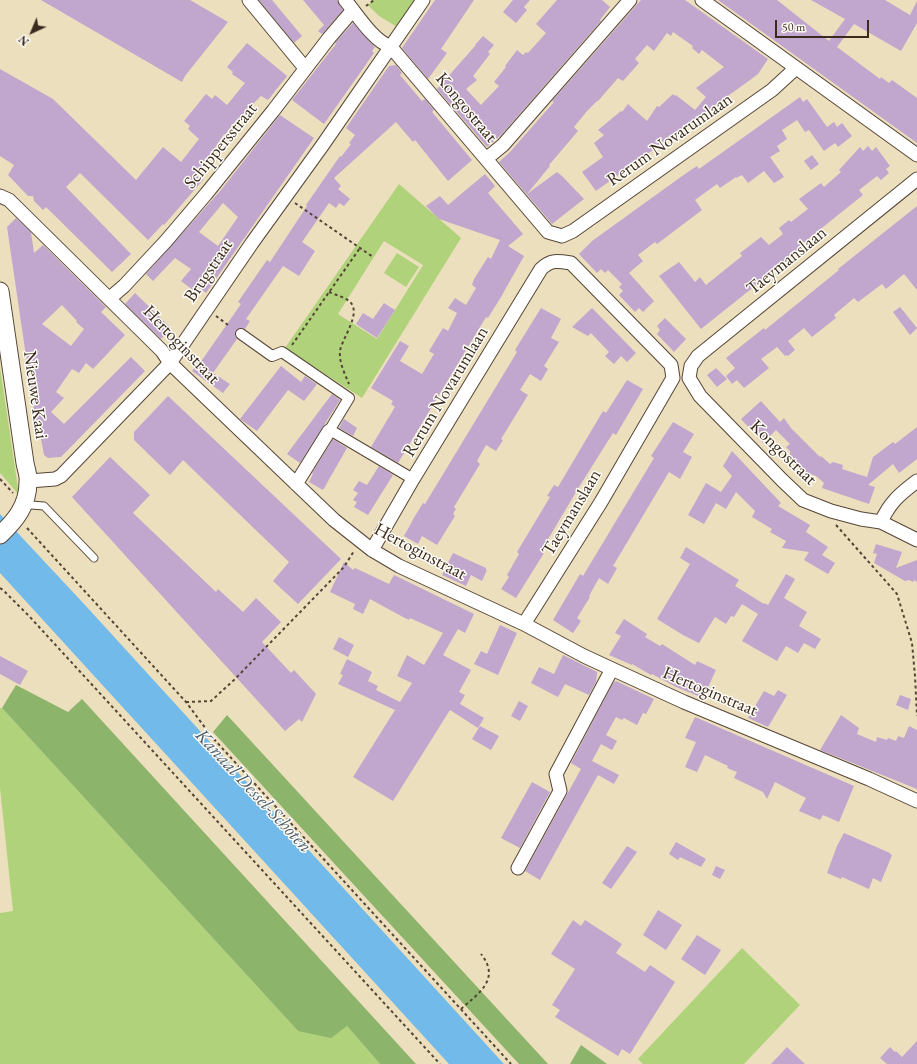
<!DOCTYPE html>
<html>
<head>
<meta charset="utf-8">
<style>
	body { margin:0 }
	#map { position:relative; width:917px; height:1064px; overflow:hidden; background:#ecdfbd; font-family:"EB Garamond",serif }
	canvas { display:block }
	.north { position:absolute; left:12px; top:12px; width:40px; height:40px; -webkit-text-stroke:3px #fdfcf7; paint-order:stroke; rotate:224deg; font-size:11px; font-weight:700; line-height:16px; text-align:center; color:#3b2a1e }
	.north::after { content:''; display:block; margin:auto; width:14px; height:18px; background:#3b2a1e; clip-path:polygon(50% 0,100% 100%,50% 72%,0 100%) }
	.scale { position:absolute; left:775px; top:20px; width:94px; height:18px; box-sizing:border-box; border:2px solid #3b2a1e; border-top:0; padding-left:5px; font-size:12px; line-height:14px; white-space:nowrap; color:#3b2a1e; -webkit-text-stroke:3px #fdfcf7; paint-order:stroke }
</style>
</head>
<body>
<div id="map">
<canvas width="917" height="1064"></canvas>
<div class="north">N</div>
<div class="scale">50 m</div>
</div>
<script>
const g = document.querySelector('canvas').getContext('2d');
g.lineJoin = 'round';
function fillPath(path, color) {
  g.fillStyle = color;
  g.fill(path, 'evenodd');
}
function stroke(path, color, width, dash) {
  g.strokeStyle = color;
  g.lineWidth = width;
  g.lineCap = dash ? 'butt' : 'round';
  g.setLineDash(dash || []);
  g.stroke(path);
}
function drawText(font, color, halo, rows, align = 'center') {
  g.font = font + ' "EB Garamond",serif';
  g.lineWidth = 3;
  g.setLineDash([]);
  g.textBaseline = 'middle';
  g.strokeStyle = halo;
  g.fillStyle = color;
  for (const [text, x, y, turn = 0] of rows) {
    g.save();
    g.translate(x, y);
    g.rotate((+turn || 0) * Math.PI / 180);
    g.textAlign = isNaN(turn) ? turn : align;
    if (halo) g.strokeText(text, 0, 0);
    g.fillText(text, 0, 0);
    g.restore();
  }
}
const green = new Path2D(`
	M373 0H415L397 27 379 16 368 5Z
	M399 184 461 238 362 398 285 348ZM384 241 423 265 377 339 338 314Z
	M397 253 419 267 406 287 384 273Z
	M0 367 19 495 0 473Z
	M0 708H2L298 1031 347 1026 380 1064H0V913L13 911 0 788Z
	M742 948 800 1005 744 1064H643L638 1059Z`);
const forest = new Path2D(`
	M16 685 68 712 82 699 416 1064H380L347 1026 331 1038 298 1031 2 708Z
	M227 715 548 1064H519L213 732Z
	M581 1045 607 1064H570Z`);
const water = new Path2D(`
	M0 514 85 605 504 1064H449L0 573Z`);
const building = new Path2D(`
	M41 0H190L228 22 185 76 182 82Z
	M259 0H272L302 36 294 43Z
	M303 0H337L343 10 322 34 318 31 324 25Z
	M435 0H474L441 49 447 53 428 79 402 48Z
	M513 0H530L524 7 527 10 516 23 503 12Z
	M557 0H602L610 7 600 20 601 21 502 134 487 147 437 89 476 45H475L483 36 494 45 488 52 490 54 473 76 477 80 466 89 481 105 499 86 494 82 506 67 505 66 517 50 523 55 526 52 528 53 546 33 536 24Z
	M641 0H685L768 59 758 74 750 80 596 191 582 172 603 157 594 143 604 135 598 130 621 111 622 112 628 104 647 121 657 106 659 107 673 94 675 96 676 95 695 110 706 97 696 88 724 67 702 50 699 54 692 48 693 46 673 32 671 36 667 33 654 51 647 45 635 59 639 63 623 81 618 78 598 101H597L587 111 574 127 578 131 549 165 550 166 527 194 557 172 562 176 584 199 552 224 499 162 510 152 554 102 552 101Z
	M718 0H777L829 41 845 19 811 0H885L910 15 917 1V23L901 51 854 24 837 47 880 79 881 77 889 83 892 80 917 98V143Z
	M353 23 366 38 375 47 372 51 374 53 324 124 292 100 336 44 335 43Z
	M247 43 287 76 268 100 261 96 232 125 225 135 224 134 197 175 203 180 164 225 163 224 148 240 80 173 66 187 131 254 112 272 46 207 43 210 34 201 33 196H28L8 175 14 165 0 156V69L53 99 136 180 163 147 181 162 199 139 188 129 190 126 184 121 206 94 212 99 215 95 227 105 245 83 232 74 233 72 227 67Z
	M396 65 402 73 400 75 422 101 425 99 434 110 432 112 472 160 448 181 415 140 413 142 396 122 334 178 341 186 338 189 350 199 344 206 339 203 336 208 329 203 302 242 315 251 299 276 283 266 246 319 250 321 245 329 239 328 236 331 235 336 237 339 213 373 230 384 223 393 192 371 199 362 200 363 241 304 238 302 267 260 270 262 307 206 306 205 340 156 341 157 351 144 349 143 355 135 346 128 389 66Z
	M800 97 803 102 807 99 827 127 834 122 837 127 842 123 852 136 838 147 835 143 824 151 809 130 805 132 797 120 782 130 787 139 777 146 780 151 770 157 784 177 774 183 764 171 748 183 742 175 736 178V177L720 188 717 184 695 200 702 210 657 244 655 242 638 255 643 261 629 273 654 301 643 312 639 308 635 312 619 295 623 291 619 287 622 284 608 270 605 273 601 269 597 273 579 254 592 241 685 174 697 166 699 169Z
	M280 115 314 138 206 293 198 287 194 291 181 281 191 269 175 258 153 281 146 274 221 190ZM223 203 238 217 218 246 199 232Z
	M868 146 872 151 876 147 890 166 886 169 889 173 881 180 877 176 859 190 863 195 798 247 800 250 701 329 659 276 679 262 695 282 700 277 706 285 742 256 740 253 761 237 769 245 783 234 779 228 789 220 791 222 808 209 799 199 821 183 824 187 841 172 839 170 860 147 863 151Z
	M812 155 819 164 811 170 804 161Z
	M485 174 495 186 488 193 523 234 508 246 524 256 501 297 488 318 486 317 398 463 371 447 395 407 391 404 393 401 371 388 400 341 409 346 400 361 422 374 434 354 429 351 443 328 448 331 457 313 448 308 455 298 466 305 476 288 472 285 474 279 488 257 491 259 500 240 439 219 426 206 440 196 448 205Z
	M917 206V290L904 274 886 289 882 284 858 302 854 298 834 315 836 318 812 337 804 328 788 341 795 350 788 356 786 355 785 356 777 347 761 359 769 368 744 388 737 380 732 384 726 376 735 368 726 358 764 328 765 330 839 270 838 269Z
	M16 218 31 232 34 253 43 245 106 307 101 312 125 335 93 369 86 363 79 373 72 369 56 392 64 398 51 412 64 424 131 357 145 371 61 457 48 458 44 455 38 423 36 424 7 227ZM62 305 77 321 76 322 84 329 71 346 42 324Z
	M135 293 171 328 161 339 125 304Z
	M384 303 395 310 377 338 356 324 363 313 373 319Z
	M900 307 917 328 910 335 893 312Z
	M541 308 561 319 551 338 559 342 544 366 548 369 541 381 530 374 520 390 528 395 501 439 503 440 496 451 486 445 477 461 480 464 454 507 456 509 453 514 455 516 437 545 422 536 418 544 404 536 415 516 423 503 425 504 517 352 515 350Z
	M592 308 636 353 627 362 621 356 614 364 605 356 609 352 591 333 588 336 572 327Z
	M665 318 686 339 674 352 657 334 660 330 657 326Z
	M281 366 301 382 305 376 317 384 304 401 288 390 257 431 240 419Z
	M716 368 727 379 717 387 707 375Z
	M627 380 643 389 616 435 613 433 579 487 541 551 544 553 516 598 501 589 509 577 507 575 519 554 517 552 550 497 547 496 554 485 558 487 603 411 606 413Z
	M332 394 340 400 300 463 287 454Z
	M168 396 341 559 298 604 273 581 289 562 183 460 170 475 134 440V432Z
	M761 401 780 422 784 418 791 428 820 457 821 456 830 464 833 462 843 465 842 469 867 477 873 457 893 442 895 444 917 427V459L899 473 893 464 868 485 875 487 869 504 822 488 824 483 816 476 805 472 790 457V451L786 447 790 444 776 430 763 443 741 419Z
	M344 419 357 428 353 436 339 428Z
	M673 422 694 434 683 452 692 457 680 479 669 472 613 566 617 568 608 584 599 578 589 596 590 597 577 618 581 621 573 633 553 620 580 574 583 576 654 458 651 456Z
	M333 439 347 448 323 490 309 482 313 474 312 473Z
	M732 451 781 503 778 506 810 525 806 532 828 547 822 555 835 563 828 574 804 560 809 552 782 548 786 541 770 532 772 529 752 517 755 511 736 492 726 509 716 503 704 524 688 515 706 483 721 492 732 476 723 466Z
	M110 457 150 495 133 513 216 592 218 589 243 612 256 598 281 622 262 642 291 673 294 670 316 694 302 722 299 719 285 731 72 497Z
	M379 466 393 475 368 515 354 507 357 502 353 500 358 493 353 490 359 481 367 485Z
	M876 544 902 552 896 568 917 560V582L914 580 913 582 909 580 905 581 874 563 877 554 873 553Z
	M686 547 739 580 735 586 764 604V603L768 605 786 574 795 579 784 598 807 612 799 626 821 639 815 649 804 643 798 653 786 646 777 661 742 641 758 614 742 604 734 617 731 616 726 624 715 617 699 643 683 635 657 619 690 564 680 558Z
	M453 553 486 568V570H487L482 581 471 575 466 586 442 575Z
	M344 562 353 570 355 568 389 584 394 575 474 614 465 633 458 629 443 655 471 670 459 692 465 695 460 704 484 718 478 728 450 710 393 801 353 777 395 710 338 684 343 675 340 674 347 659 372 672 368 681 378 686 376 690 400 702 412 683 397 676 407 655 424 665 443 633 410 618 409 620 403 617 370 599 363 614 353 609 355 604 330 592Z
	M624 619 647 634 645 637 660 646 662 644 695 665 697 661 716 670 703 698 676 687 652 674 651 675 632 664V665L609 655 621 636 615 633Z
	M500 625 517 633 498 675 474 664 481 651 487 654Z
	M339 637 354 645 348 657 333 649Z
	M563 655 597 672 596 682 589 695 565 684 558 697 531 683 539 667 554 674Z
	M0 656 28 671 20 685 0 674Z
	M616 681 654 699 646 714 643 713 637 725 624 718 622 720 616 717 606 735 617 741 612 750 601 744 592 761 619 775 614 784 598 775 540 880 525 871 581 769 571 763 613 683Z
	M778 690 787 695 768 727 748 718 764 691 774 696Z
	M900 695 911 699 908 710 896 705Z
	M519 701 528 706 520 721 511 716Z
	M841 715 859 728 857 734 876 742 877 737 887 740 888 738 896 741 898 736 904 738 909 726 917 730V789L820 750Z
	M695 717 854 786 839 822 823 815 820 820 799 811 806 798 775 782 767 799 763 792 734 778 737 772 727 768 728 766 705 755 697 772 685 767 696 742 685 738Z
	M480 726 499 736 491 750 472 739Z
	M532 782 550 792 520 848 501 838Z
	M844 833 890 853V854L892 855 881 882 873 878 869 889 842 877 841 879 827 873 837 846Z
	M676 842 706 859 701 867 680 857 678 860 669 854Z
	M627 846 637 852 611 889 602 883Z
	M716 866 725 870 720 879 712 875Z
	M658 910 682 925 666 950 643 935Z
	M573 920 581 926 585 920 622 944 616 953 645 972 650 965 675 982 630 1054 622 1049 618 1056 555 1017 560 1010 552 1005 575 969 551 954Z
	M697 935 721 950 705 975 681 959Z
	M917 1041V1064H887L880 1058 890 1047 895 1052 896 1051 902 1057Z
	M787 1047 791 1051 805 1064H771Z`);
const path = new Path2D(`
	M366 6 374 0
	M295 203 373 257
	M329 292C336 295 344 297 349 301 363 312 342 338 340 351 339 363 345 374 349 384
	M216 316 228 325
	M292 345 360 248
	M0 479 13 493
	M836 525 897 594 912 643 915 676 917 716
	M27 528 186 702 212 737 511 1064
	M0 588 3 590 29 616 440 1064
	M186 702 211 701 234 680 344 567 354 551
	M461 1009C479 993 501 979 481 954`);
const service = new Path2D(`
	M31 505 44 506 94 558`);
const pedestrian = new Path2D(`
	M241 334 272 356 282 352 349 398 329 431
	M330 430 413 479`);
const minor = new Path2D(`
	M249 0 305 68
	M345 0C356 13 374 42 390 46L548 232 562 236 573 231 772 90 796 68
	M702 0 917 155
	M486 159 503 145 630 0
	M917 179 698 356 691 366 689 378 700 396 782 480 803 500 831 511 861 519 881 522 917 540
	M0 196 9 200 162 351 170 363 334 520 372 550 399 566 524 624 584 656 612 669 684 702 869 779 917 801
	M110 298 124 286 166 241 206 194 273 111 329 38 353 10
	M29 481 55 479 61 476 170 363 252 243 322 146 423 0
	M296 484 329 431
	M881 522C890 502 900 494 917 481
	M372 550 413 479 541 269C551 259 559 261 571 263L671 365 673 378 601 502 524 624
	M518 868 560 791 556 774 612 669`);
const tertiary = new Path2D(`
	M0 291 25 463C26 469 29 476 28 482 28 505 16 520 0 535`);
const streetNames = [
	["Kongostraat",466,108,50],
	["Rerum Novarumlaan",670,140,-35],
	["Schippersstraat",221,146,-51],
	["Taeymanslaan",787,261,-39],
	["Brugstraat",209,271,-56],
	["Hertoginstraat",181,345,46],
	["Rerum Novarumlaan",446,392,-59],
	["Nieuwe Kaai",35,395,82],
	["Kongostraat",783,453,44],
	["Taeymanslaan",572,513,-59],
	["Hertoginstraat",420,552,28],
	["Hertoginstraat",710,692,23]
];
const waterNames = [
	["Kanaal Dessel-Schoten",253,791,47]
];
fillPath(green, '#b0d27b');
fillPath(forest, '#8cb46b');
fillPath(water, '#72baea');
fillPath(building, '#c1a6ce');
stroke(service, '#564536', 9);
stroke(pedestrian, '#564536', 12);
stroke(minor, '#564536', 15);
stroke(tertiary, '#564536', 19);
stroke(path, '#564536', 2, [3, 3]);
stroke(service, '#fff', 7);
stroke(pedestrian, '#fff', 10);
stroke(minor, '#fff', 13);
stroke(tertiary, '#fff', 17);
drawText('18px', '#3b2a1e', '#fdfcf7', streetNames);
drawText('italic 19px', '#4e5c65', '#fdfcf7', waterNames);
</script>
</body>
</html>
